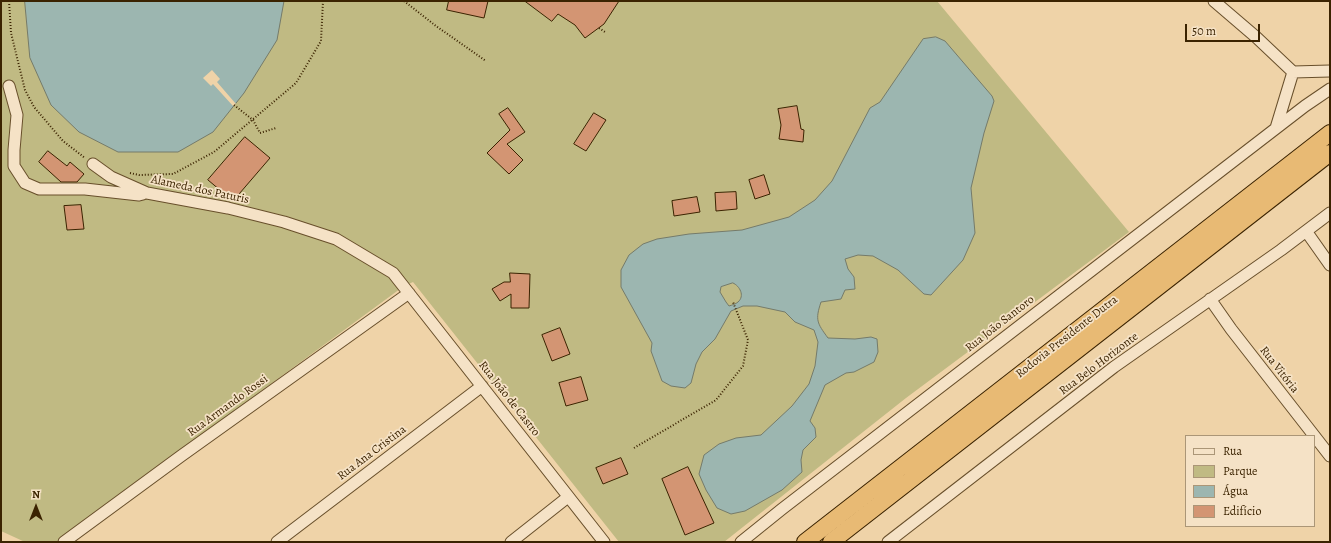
<!DOCTYPE html>
<html>
<head>
<meta charset="utf-8">
<style>
	body { margin:0 }
	#map { position:relative; width:1331px; height:543px; overflow:hidden; background:#efd3a8; font-family:Alegreya,serif }
	canvas { display:block }
	.frame { position:absolute; inset:0; border:2px solid #3b2301; pointer-events:none }
	.legend { position:absolute; left:1185px; top:435px; width:130px; height:92px; box-sizing:border-box; background:#f5e2c6; border:1px solid #ab9677; margin:0; padding:5px 7px; list-style:none; font-size:12px; color:#3b2301 }
	.legend li { display:flex; align-items:center; gap:8px; height:20px }
	.legend b { width:20px; border:1px solid #ab9677 }
	.north { position:absolute; left:16px; top:487px; width:40px; height:40px; -webkit-text-stroke:3px #f5e2c6; paint-order:stroke; rotate:0deg; font-size:11px; font-weight:700; line-height:16px; text-align:center; color:#3b2301 }
	.north::after { content:''; display:block; margin:auto; width:14px; height:18px; background:#3b2301; clip-path:polygon(50% 0,100% 100%,50% 72%,0 100%) }
	.scale { position:absolute; left:1185px; top:24px; width:75px; height:18px; box-sizing:border-box; border:2px solid #3b2301; border-top:0; padding-left:5px; font-size:12px; line-height:14px; white-space:nowrap; color:#3b2301; -webkit-text-stroke:3px #f5e2c6; paint-order:stroke }
</style>
</head>
<body>
<div id="map">
<canvas width="1331" height="543"></canvas>
<div class="frame"></div>
<ul class="legend">
<li><b style="height:5px;background:#f5e2c6"></b>Rua</li>
<li><b style="height:11px;background:#c0ba83"></b>Parque</li>
<li><b style="height:11px;background:#9cb6b0"></b>Água</li>
<li><b style="height:11px;background:#d39573"></b>Edifício</li>
</ul>
<div class="north">N</div>
<div class="scale">50 m</div>
</div>
<script>
const g = document.querySelector('canvas').getContext('2d');
g.lineJoin = 'round';
function fillPath(path, color) {
  g.fillStyle = color;
  g.fill(path, 'evenodd');
}
function stroke(path, color, width, dash) {
  g.strokeStyle = color;
  g.lineWidth = width;
  g.lineCap = dash ? 'butt' : 'round';
  g.setLineDash(dash || []);
  g.stroke(path);
}
function drawText(font, color, halo, rows, align = 'center') {
  g.font = font + ' Alegreya,serif';
  g.lineWidth = 3.5;
  g.setLineDash([]);
  g.textBaseline = 'middle';
  g.strokeStyle = halo;
  g.fillStyle = color;
  for (const [text, x, y, turn = 0] of rows) {
    g.save();
    g.translate(x, y);
    g.rotate((+turn || 0) * Math.PI / 180);
    g.textAlign = isNaN(turn) ? turn : align;
    if (halo) g.strokeText(text, 0, 0);
    g.fillText(text, 0, 0);
    g.restore();
  }
}
const green = new Path2D(`
	M1 1H937L1129 232 906 398 724 542H619L413 282 404 286 56 542H25L1 531Z`);
const water = new Path2D(`
	M25 1H284L277 40 244 93 213 132 178 152H118L79 132 51 105 30 58Z
	M936 37 945 41 992 96 994 101 984 133 971 188 975 233 963 260 931 295 924 294 898 270 873 256 858 255 845 259 848 269 854 277 855 289 845 290 841 299 821 302C815 320 817 323 828 338L855 339 871 337 877 339 878 352 874 362 854 372 846 373 825 385 810 421 815 428 816 437 803 450 801 460 802 472 782 490 745 511 731 514 717 508 706 490 699 474 704 455 719 444 736 438 761 435 792 406 809 384 815 366 818 342 814 330 795 322 785 312 757 306H743L731 311 715 339 702 352 696 364 691 383 685 388 671 386 662 381 651 351 652 343 621 287V270L629 255 643 244 657 239 689 234 742 230 789 217 815 200 832 181 870 108 880 102 923 39ZM733 283C740 286 745 296 738 302 736 304 732 305 729 306L726 302 720 292 721 287Z`);
const pier = new Path2D(`
	M212 70 220 79 217 82 236 104 233 106 213 84 211 86 203 78Z`);
const building = new Path2D(`
	M449 1H488L484 18 447 10Z
	M525 1H619L604 24 585 38 575 25 558 14 552 21Z
	M797 106 801 129 804 130 803 142 779 139 781 125 778 109Z
	M508 108 525 132 507 144 523 160 509 174 487 153 510 130 499 114Z
	M594 113 606 120 586 151 574 144Z
	M245 137 270 158 233 201 208 180Z
	M48 151 67 166 70 162 84 174 77 182H61L39 162Z
	M764 175 770 194 755 199 749 180Z
	M736 192 737 209 716 211 715 193Z
	M697 197 700 212 674 216 672 201Z
	M81 205 84 229 67 230 64 206Z
	M510 273 530 274 529 308H511V294L500 301 492 289 504 282H510Z
	M560 328 570 354 552 361 542 335Z
	M581 377 588 400 566 406 559 383Z
	M621 458 628 474 603 484 596 468Z
	M688 467 714 523 685 535 662 479Z`);
const path = new Path2D(`
	M9 1 11 33 25 90 34 107 63 141 85 158
	M404 1 436 26 486 61
	M501 1H513
	M599 28 605 32
	M234 105 253 120 260 133 276 128
	M130 173 139 175 173 174 214 152 296 83 321 41 323 1
	M634 448 716 400 743 366 748 340 733 302`);
const minor = new Path2D(`
	M1214 1 1256 37 1293 72
	M1293 72 1330 71
	M9 86 17 115 14 150V166L25 183 39 189H85L139 195 143 194
	M1276 128 1293 72
	M93 164 111 177 147 193 228 208 284 222 336 239 393 273 604 542
	M1306 231 1330 265
	M1210 299 1231 329 1330 456
	M64 542 181 456 409 293
	M277 542 482 386
	M511 542 568 497
	M741 542 782 509 1305 106 1330 89
	M888 542 1114 367 1281 250 1330 213`);
const highway = new Path2D(`
	M805 542 1330 133
	M831 542 1330 153`);
const streetNames = [
	["Alameda dos Paturis",200,190,12],
	["Rua João Santoro",1000,324,-38],
	["Rodovia Presidente Dutra",1067,337,-38],
	["Rua Belo Horizonte",1099,364,-37],
	["Rua Vitória",1279,370,52],
	["Rua João de Castro",509,399,52],
	["Rua Armando Rossi",228,406,-36],
	["Rua Ana Cristina",372,453,-37]
];
fillPath(green, '#c0ba83');
fillPath(water, '#9cb6b0');
stroke(water, '#757b6a', 1);
fillPath(pier, '#efd3a8');
fillPath(building, '#d39573');
stroke(building, '#3b2301', 1);
stroke(minor, '#684f2b', 13);
stroke(highway, '#3b2301', 18);
stroke(path, '#3b2301', 2, [1, 2]);
stroke(minor, '#f5e2c6', 11);
stroke(highway, '#e8ba74', 16);
drawText('12px', '#3b2301', '#f5e2c6', streetNames);
</script>
</body>
</html>
